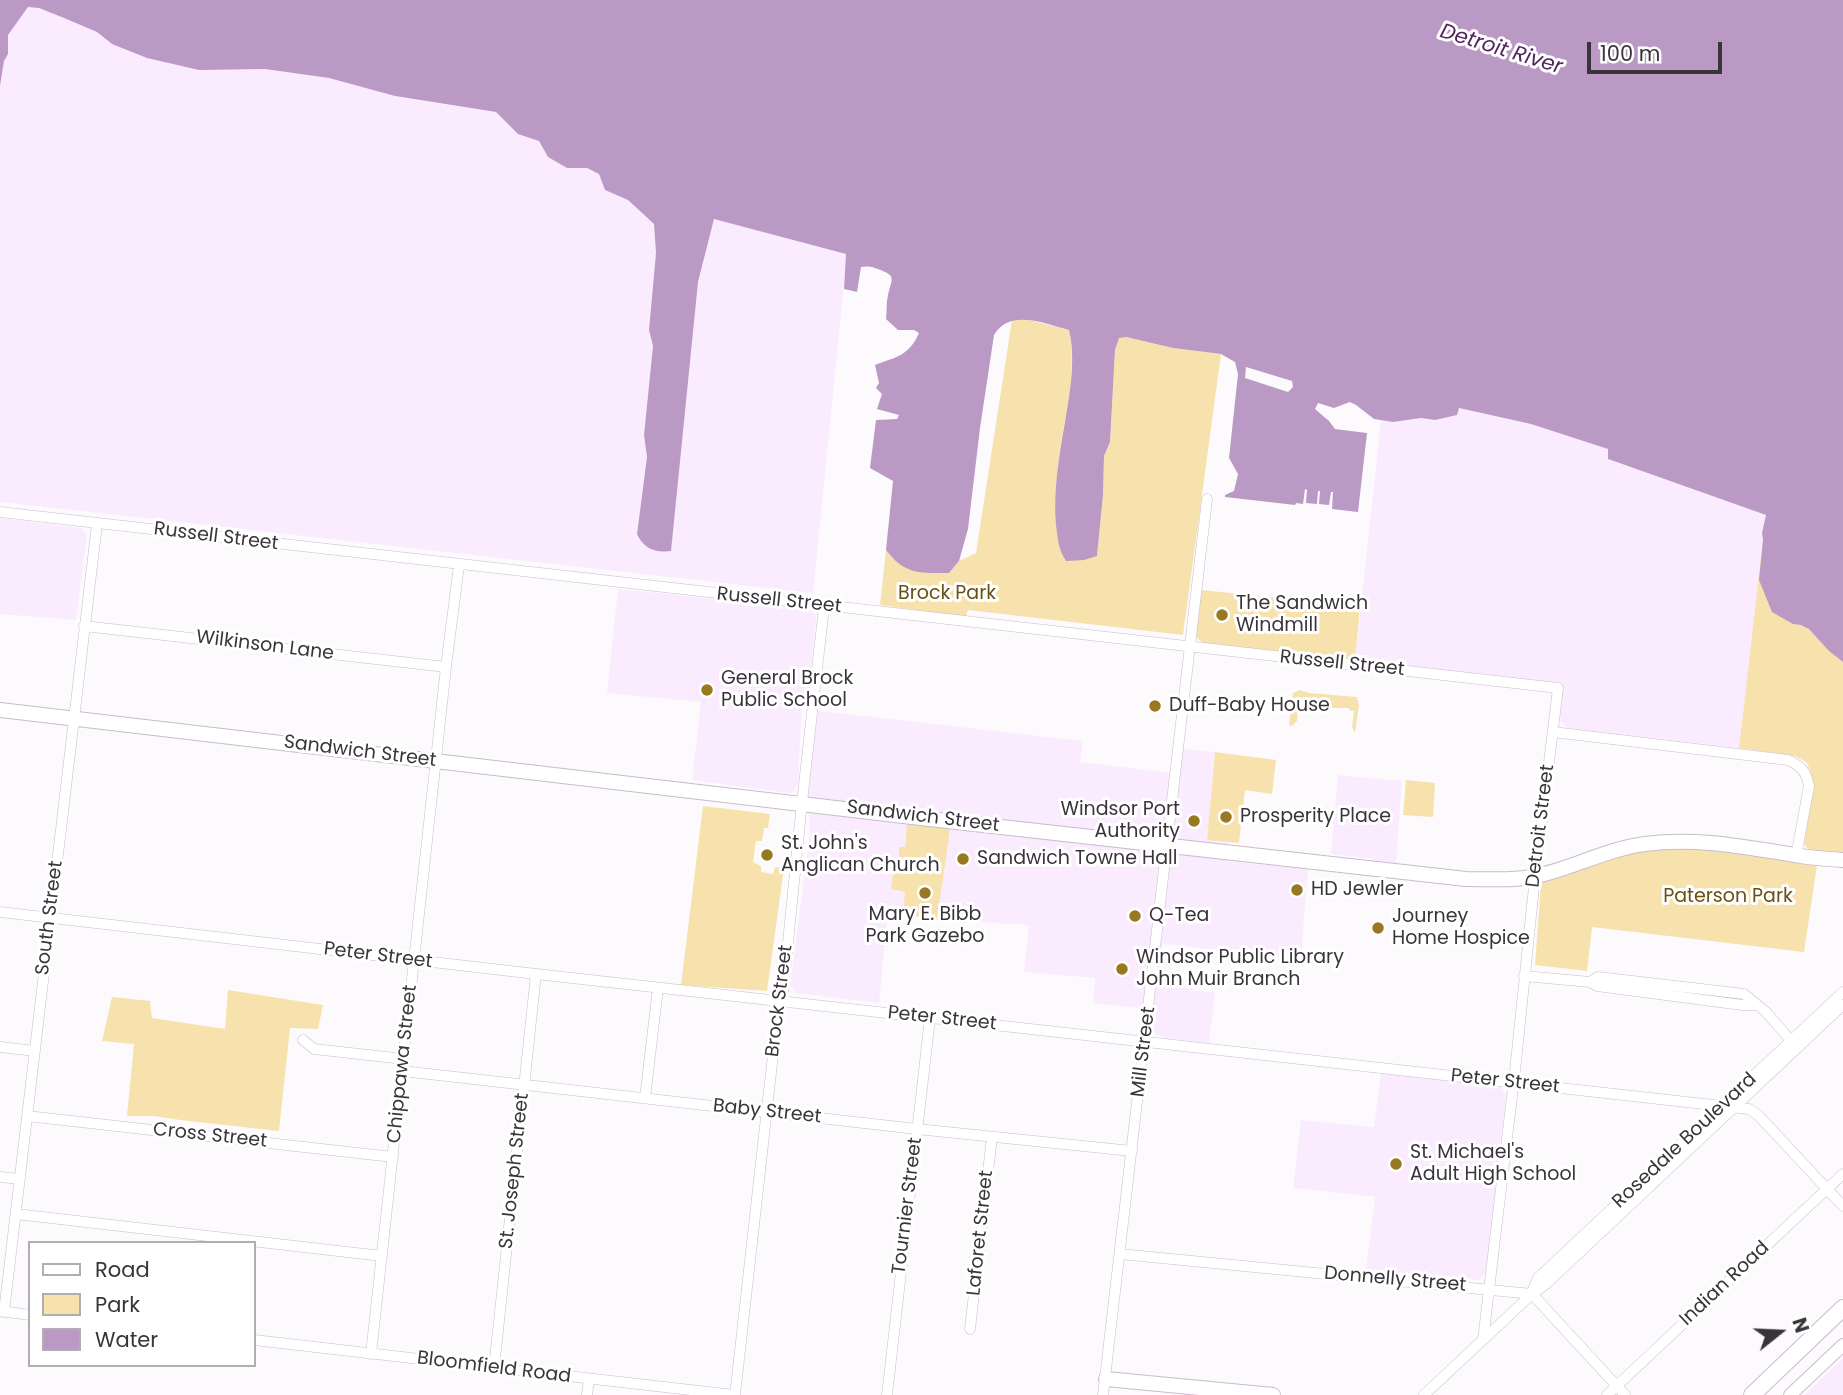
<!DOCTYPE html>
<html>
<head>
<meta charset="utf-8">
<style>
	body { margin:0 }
	#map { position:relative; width:1843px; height:1395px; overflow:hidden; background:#fcfafd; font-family:Poppins,sans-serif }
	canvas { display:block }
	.legend { position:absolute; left:28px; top:1241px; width:228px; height:126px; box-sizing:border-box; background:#fff; border:2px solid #b0aeb0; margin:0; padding:9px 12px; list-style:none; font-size:21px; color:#39343a }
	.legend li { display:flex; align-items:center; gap:14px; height:35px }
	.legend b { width:35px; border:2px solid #b0aeb0 }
	.north { position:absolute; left:1745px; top:1297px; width:70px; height:70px; -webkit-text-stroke:5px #fff; paint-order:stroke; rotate:72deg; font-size:19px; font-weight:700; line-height:28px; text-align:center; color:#39343a }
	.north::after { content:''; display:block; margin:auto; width:24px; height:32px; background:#39343a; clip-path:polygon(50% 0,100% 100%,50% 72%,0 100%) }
	.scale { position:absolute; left:1587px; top:42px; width:135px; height:32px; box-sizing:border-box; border:4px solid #39343a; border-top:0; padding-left:9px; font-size:21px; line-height:24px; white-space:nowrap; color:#39343a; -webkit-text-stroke:5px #fff; paint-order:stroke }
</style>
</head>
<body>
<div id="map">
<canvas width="1843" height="1395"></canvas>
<ul class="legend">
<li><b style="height:9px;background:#fff"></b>Road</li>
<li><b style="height:19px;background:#f7e2ae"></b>Park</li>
<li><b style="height:19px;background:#bb99c5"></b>Water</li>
</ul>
<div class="north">N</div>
<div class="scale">100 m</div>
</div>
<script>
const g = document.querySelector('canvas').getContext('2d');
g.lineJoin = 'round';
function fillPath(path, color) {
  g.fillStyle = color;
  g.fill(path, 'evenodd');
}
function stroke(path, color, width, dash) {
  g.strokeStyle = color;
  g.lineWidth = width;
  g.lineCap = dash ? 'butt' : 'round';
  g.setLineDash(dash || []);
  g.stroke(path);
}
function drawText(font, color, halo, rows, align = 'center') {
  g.font = font + ' Poppins,sans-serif';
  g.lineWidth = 6;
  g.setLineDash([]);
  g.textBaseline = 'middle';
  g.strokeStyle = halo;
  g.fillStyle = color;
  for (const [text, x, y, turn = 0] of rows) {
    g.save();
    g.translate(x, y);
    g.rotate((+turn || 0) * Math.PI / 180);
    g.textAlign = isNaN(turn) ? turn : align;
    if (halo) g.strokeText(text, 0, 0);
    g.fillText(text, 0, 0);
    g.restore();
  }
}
const built = new Path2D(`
	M28 7 39 8 64 18 97 32 112 44 199 70 265 69 329 78 402 98 496 112 518 134 539 141 567 168H587L599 174 605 190 628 200 654 224 656 253 649 330 653 346 644 435 647 457 637 534 714 219 847 254 813 593 0 502V86L4 61 8 53V35Z
	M1458 408 1531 424 1609 449V460L1767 515 1762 533 1763 540 1759 580 1739 748 1567 728 1561 722 1559 712 1562 683 1355 660 1381 420 1393 422 1421 418 1435 420Z
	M0 518 81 528 87 534 76 620 0 614Z
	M618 589 815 609 816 618 809 687 802 699 798 783 794 791 789 793 692 780 701 702 607 693Z
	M811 710 1083 741 1080 762 1179 774 1183 749 1215 752 1207 840 1228 842 1226 861 1308 869 1301 957H1278L1163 944 1158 982 1192 988V990L1215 993 1209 1043 1164 1038 1156 1035 1153 1027 1155 1010 1093 1003 1095 978 1024 972 1029 925 937 920 888 911 879 1003 795 993 790 985 810 833 807 788Z
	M1338 775 1402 781 1396 863 1379 862 1373 859 1331 854Z
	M1381 1073 1501 1086 1506 1095 1486 1273 1479 1280 1366 1269 1375 1197 1293 1188 1301 1120 1374 1127Z
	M1843 1358V1395H1804L1821 1379Z`);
const green = new Path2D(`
	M1025 319 1069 330C1077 370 1066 411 1060 451 1057 469 1056 488 1055 506L1097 556 1103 495 1104 456 1110 442 1115 350 1119 337H1126L1173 348 1221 354 1183 635 968 610 966 617 880 605 886 550 892 558 949 573 959 561 976 553 1012 320Z
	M1763 540 1843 554V854L1811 850 1807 848 1804 844 1813 784 1810 770 1806 762 1795 756 1739 748Z
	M1201 590 1360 606 1355 660 1203 643 1198 639 1196 634Z
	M1300 690 1309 693 1357 697 1359 705 1355 733 1352 727 1354 711 1349 710V708H1331V706L1321 704 1320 707 1313 706 1312 704 1303 703 1302 705H1298L1297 721 1292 726 1289 725 1293 693Z
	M1215 752 1276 760 1272 794 1245 790 1239 843 1207 840Z
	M1406 780 1435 783 1433 817 1403 815Z
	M703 806 770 814 768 828H764L762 841H756L753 862 761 866V872L773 874 775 867 784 868 767 991 681 985Z
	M915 822 942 825 945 828 950 829 937 920 903 914 905 892 891 889 895 857H899V847H905L907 825Z
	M1662 848C1714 847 1765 857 1817 865L1804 952 1592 927 1587 971 1535 965 1541 884 1545 880C1584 867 1621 853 1662 848Z
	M228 990 323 1005 318 1029 290 1028 279 1131 180 1120 154 1116H127L134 1044 102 1041 112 997 150 1001 152 1018 225 1029Z`);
const water = new Path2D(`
	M0 0H1843V662L1829 651 1809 629 1801 625 1793 624 1772 612 1759 580 1763 540 1762 533 1766 515 1608 459V449L1531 424 1459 408 1457 415 1435 420 1421 418 1393 422 1374 419 1356 405 1350 402 1334 408 1318 403 1315 409 1329 421 1335 429 1367 433 1358 512 1332 509 1333 492H1331L1329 505 1319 504 1320 491H1318L1317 504 1306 503 1307 490 1305 489 1303 504 1296 503 1295 505 1225 497V495L1234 491 1238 474 1229 458 1238 374 1235 362 1221 354 1173 348 1126 337 1119 338 1115 350 1110 442 1104 456 1103 495 1097 556 1084 560 1066 561C1058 549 1058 539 1056 525 1053 491 1059 456 1065 422 1070 391 1076 360 1069 330 1045 324 1010 308 994 335L980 428 968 529 959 561 949 573C920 573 905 575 886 550L893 481 870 468 876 420 897 419 899 415 877 409 882 394 876 388 879 383 875 365C896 357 909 356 919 333L914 330H898L886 319C887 311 886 303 888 295 892 278 897 276 878 269 871 266 868 266 861 267L857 292 844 289 846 254 714 219 698 282 671 551C655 553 644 549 637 534L647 457 644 435 653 346 649 330 656 253 654 224 628 200 605 190 599 174 587 168H567L548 157 539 141 518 134 496 112 395 96 329 78 265 69 199 70 147 58 112 44 97 32 64 18 39 8 28 7 8 35V54L4 61 0 86ZM1246 367 1292 381 1293 387 1288 392 1245 378Z`);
const minor = new Path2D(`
	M0 512 1558 688 1535 877 1515 1071 1483 1340
	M84 626 446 667
	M1553 732 1788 760C1801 766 1806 771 1809 786L1796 856
	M0 912 536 974 1749 1109 1758 1115 1843 1206
	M1524 976 1590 982 1597 986 1742 1005H1756
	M1590 982 1598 977 1744 994 1766 1012 1793 1043
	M303 1040 314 1049 404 1059
	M0 1047 35 1051
	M402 1071 917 1129 1132 1151
	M645 1098 658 988
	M27 1116 393 1157
	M0 1177 20 1179
	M16 1214 382 1256
	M1120 1254 1532 1294 1625 1395
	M1532 1292 1538 1278 1843 992
	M1 1311 30 1315
	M4 1312 97 524
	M970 1329 992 1137
	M254 1340 734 1395
	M371 1354 446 667 459 565
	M494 1368 536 974
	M587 1395 589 1379
	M735 1395 779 1001 783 992 802 802 824 607
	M887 1395 930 1018
	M1103 1395 1207 499
	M1424 1395 1532 1294 1546 1284 1843 1005
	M1607 1395 1843 1174`);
const tertiary = new Path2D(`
	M1790 1395 1843 1345`);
const secondary = new Path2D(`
	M0 710 912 817 1466 879C1489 879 1514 881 1536 876 1573 868 1607 849 1645 844 1696 837 1744 847 1795 855 1811 858 1827 859 1843 860
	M1106 1379 1273 1395`);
const trunk = new Path2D(`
	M1752 1395 1843 1308`);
const markers = [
	[1222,615,7,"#987821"],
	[707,690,7,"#987821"],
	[1155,706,7,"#987821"],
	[1226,817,7,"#987821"],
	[1194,821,7,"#987821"],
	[767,855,7,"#987821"],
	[963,859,7,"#987821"],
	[1297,890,7,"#987821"],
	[925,893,7,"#987821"],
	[1135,916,7,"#987821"],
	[1378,928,7,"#987821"],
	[1122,969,7,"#987821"],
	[1396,1164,7,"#987821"]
];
const streetNames = [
	["Russell Street",216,537,7],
	["Russell Street",779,601,6],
	["Wilkinson Lane",265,646,7],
	["Russell Street",1342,664,6],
	["Sandwich Street",360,752,7],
	["Sandwich Street",923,817,7],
	["Detroit Street",1541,826,-83],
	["South Street",50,918,-83],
	["Peter Street",378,956,7],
	["Brock Street",780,1001,-83],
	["Peter Street",942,1019,6],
	["Mill Street",1144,1052,-83],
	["Chippawa Street",403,1064,-84],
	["Peter Street",1505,1082,6],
	["Baby Street",767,1112,6],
	["Cross Street",210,1136,6],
	["Rosedale Boulevard",1685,1141,-43],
	["St. Joseph Street",515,1171,-84],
	["Tournier Street",908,1206,-83],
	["Laforet Street",981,1233,-84],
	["Donnelly Street",1395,1280,5],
	["Indian Road",1725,1284,-43],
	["Bloomfield Road",494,1368,7]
];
const parkNames = [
	["Brock Park",947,594],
	["Paterson Park",1728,897]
];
const poiNames = [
	["The Sandwich",1236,604],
	["Windmill",1236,626],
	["General Brock",721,679],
	["Public School",721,701],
	["Duff-Baby House",1169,706],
	["Windsor Port",1180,810,"right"],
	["Authority",1180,832,"right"],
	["Prosperity Place",1240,817],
	["St. John's",781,844],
	["Anglican Church",781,866],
	["Sandwich Towne Hall",977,859],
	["HD Jewler",1311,890],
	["Mary E. Bibb",925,915,"center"],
	["Park Gazebo",925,937,"center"],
	["Q-Tea",1149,916],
	["Journey",1392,917],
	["Home Hospice",1392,939],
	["Windsor Public Library",1136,958],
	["John Muir Branch",1136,980],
	["St. Michael's",1410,1153],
	["Adult High School",1410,1175]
];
const waterNames = [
	["Detroit River",1501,50,17]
];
fillPath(built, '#faecfe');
fillPath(green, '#f7e2ae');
fillPath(water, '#bb99c5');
stroke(minor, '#c8bccb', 11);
stroke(tertiary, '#c8bccb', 14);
stroke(secondary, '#c8bccb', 16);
stroke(trunk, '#c8bccb', 18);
stroke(minor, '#fff', 10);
stroke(tertiary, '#fff', 12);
stroke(secondary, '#fff', 14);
stroke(trunk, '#fff', 16);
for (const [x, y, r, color] of markers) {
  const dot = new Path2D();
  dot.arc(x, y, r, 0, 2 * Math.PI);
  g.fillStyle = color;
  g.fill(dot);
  stroke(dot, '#fff', 2.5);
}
drawText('19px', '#39343a', '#fff', streetNames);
drawText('19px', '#675011', '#fff', parkNames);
drawText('19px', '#39343a', '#fff', poiNames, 'left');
drawText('italic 21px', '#51265d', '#fff', waterNames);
</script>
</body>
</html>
